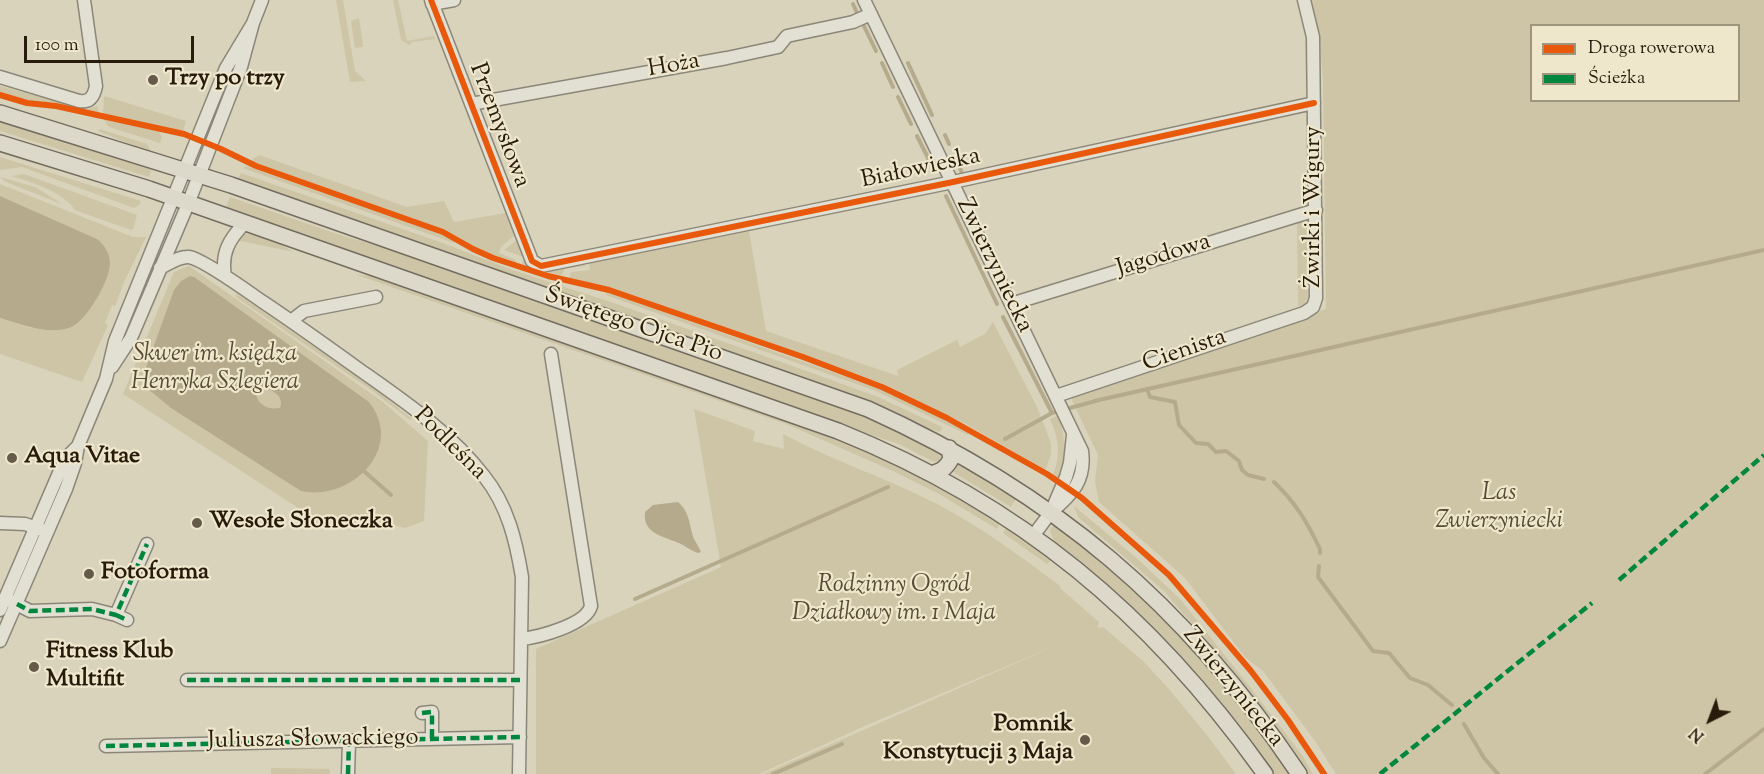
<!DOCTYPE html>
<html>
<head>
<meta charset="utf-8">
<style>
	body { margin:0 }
	#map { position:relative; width:1764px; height:774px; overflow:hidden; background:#d9d3bc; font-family:"Sorts Mill Goudy",serif }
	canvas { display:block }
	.legend { position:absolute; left:1530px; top:24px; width:210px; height:78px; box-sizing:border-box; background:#eee7cc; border:2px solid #9f957f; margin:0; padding:8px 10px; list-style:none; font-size:18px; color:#281b0c }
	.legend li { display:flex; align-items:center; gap:12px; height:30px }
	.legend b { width:30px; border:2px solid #9f957f }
	.north { position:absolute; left:1680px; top:690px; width:60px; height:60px; -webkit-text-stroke:4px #eee7cc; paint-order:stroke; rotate:222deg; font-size:16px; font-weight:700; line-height:24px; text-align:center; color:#281b0c }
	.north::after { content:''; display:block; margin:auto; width:21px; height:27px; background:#281b0c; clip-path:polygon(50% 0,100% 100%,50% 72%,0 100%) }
	.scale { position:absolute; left:24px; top:36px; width:170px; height:27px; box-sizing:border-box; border:3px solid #281b0c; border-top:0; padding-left:8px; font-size:18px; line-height:21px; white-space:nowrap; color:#281b0c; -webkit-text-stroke:4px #eee7cc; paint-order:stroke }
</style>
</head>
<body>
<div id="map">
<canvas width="1764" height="774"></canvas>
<ul class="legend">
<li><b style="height:8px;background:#e8590c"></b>Droga rowerowa</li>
<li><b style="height:8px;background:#00873e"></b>Ścieżka</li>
</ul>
<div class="north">N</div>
<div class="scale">100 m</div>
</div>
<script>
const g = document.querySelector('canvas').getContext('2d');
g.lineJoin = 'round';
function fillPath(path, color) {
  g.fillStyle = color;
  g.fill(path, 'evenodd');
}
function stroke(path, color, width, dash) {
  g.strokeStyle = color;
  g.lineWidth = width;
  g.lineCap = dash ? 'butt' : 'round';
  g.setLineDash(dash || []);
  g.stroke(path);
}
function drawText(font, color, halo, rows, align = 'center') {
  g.font = font + ' "Sorts Mill Goudy",serif';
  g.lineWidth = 4.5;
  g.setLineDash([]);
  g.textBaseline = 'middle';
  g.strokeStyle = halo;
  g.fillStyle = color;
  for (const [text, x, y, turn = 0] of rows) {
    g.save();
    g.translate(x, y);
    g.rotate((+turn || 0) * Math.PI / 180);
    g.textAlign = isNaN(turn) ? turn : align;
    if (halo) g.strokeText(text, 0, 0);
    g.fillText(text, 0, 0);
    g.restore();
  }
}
const green = new Path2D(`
	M336 0H343L355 71 366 81 350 82Z
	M393 0H398L407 41 434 36 435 39 412 42 409 45 401 40Z
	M1312 0H1764V774H1336L1315 741 1263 671 1245 657 1185 578 1099 502 1095 481 1098 455 1069 394 1326 309 1323 80 1320 41ZM1532 26H1738V100H1532Z
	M359 18 363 44V47L355 48 351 21Z
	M0 86 86 109 97 106 99 114 55 103 30 101 0 92Z
	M104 96 186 121 183 131 103 115Z
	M0 120 152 167 149 177 0 131Z
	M104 120 159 131 162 137 160 143 109 127Z
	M100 129 147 144 152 153 98 131Z
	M259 155 407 207 444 201 454 222 506 213 516 234 501 247 499 253 516 260 515 264 472 248 443 229 250 161Z
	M0 157 141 201 139 205 134 208 22 167 0 170Z
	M246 166 441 234 455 241 454 243 243 168Z
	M241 173 440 242 515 271 605 300 787 364 878 397 942 427 940 432 928 429 875 405 785 371 238 179Z
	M24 174 137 215 133 229 131 230 75 210C62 191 33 183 12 176Z
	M0 177 35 187 64 205 6 182Z
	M0 184 133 237H146L124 282 115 306 112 305 105 323 108 325 82 382 0 354V318L31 328 95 302 110 267 97 239 0 196Z
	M230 197 337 234 443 265 881 421 943 452V460L934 462 901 445 225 210Z
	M1304 221 1307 225 1308 298 1305 303 1298 307 1297 222Z
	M749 231 766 331 898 376 897 370 957 340 960 347 985 334 993 322 1037 407 1048 435 1051 443V454L1046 469H1044L964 423 881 383 659 305 608 288 569 278 571 272 590 270 589 263Z
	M246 234C265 234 278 243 294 252L236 240Z
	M519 238 529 264 578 263 579 265 584 264 585 266 565 269 562 275 541 271 522 264 524 257 504 250Z
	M189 266 383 402 428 441 424 521 405 528 393 525 324 528 309 515 123 394 174 272Z
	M357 275 376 276 856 446 905 468 1000 523 997 529 939 494 895 472 789 425Z
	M607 292 877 388 969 432 968 435 876 391 606 295Z
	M236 293 375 389 412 419 410 420 374 392 236 297Z
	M694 409 755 431 753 441 784 449 783 434C833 461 887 478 937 504 981 527 1020 556 1059 585L1061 589 1099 622 1098 628 1103 627 1143 661 1168 688 1207 735 1236 774H763L1064 642 867 725 759 774H536V649L721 567Z
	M1059 415C1064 436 1069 459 1058 479L1053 475C1061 454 1059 439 1050 419Z
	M957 461 1018 496 1011 507 953 472 951 470Z
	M1074 506 1139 560 1180 599 1250 687 1302 755 1313 774H1306L1283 738 1236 675 1164 591 1078 517Z
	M1053 526H1060L1085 546 1179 631 1238 699 1291 774H1271C1212 682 1140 612 1055 545L1050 530Z
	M1007 527 1037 548 1051 560 1047 564 1003 533Z
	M271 768 330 769V774H271Z`);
const water = new Path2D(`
	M0 196 97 239C104 245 110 253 110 263 110 280 88 318 73 326 53 337 20 324 0 318Z
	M190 276 194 277 369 402C406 449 350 502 301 491L171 408 147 388 144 373 174 290 181 281ZM261 387C271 389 285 396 280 408 268 410 257 405 256 393Z
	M678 502C690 512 689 525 694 539 696 543 699 547 701 552L698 553C692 551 687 547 681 544 667 537 642 535 645 512L653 505Z`);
const stream = new Path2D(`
	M853 4 858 15
	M863 24 876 51
	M882 63 893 87
	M908 63 932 115
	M898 97 911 124
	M945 135 949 144
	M917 136 933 168
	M956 159 962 173
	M946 196 997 304
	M1003 317 1052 413
	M1147 389 1150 397 1175 402 1179 425 1196 443 1208 444 1216 452 1226 451 1239 461 1242 470 1248 475 1264 479
	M1005 439 1052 413 1099 400 1764 250
	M365 472 391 495
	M1274 482C1296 503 1307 522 1320 549V553
	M1319 566 1318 577 1373 651 1389 653 1410 678 1428 685 1452 705
	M635 599 888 487
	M1464 724 1484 758 1498 774
	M773 774 842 744
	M1705 774 1764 729`);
const minor = new Path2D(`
	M431 0 532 261 541 266 953 182 1314 103
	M864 0 1082 451C1086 480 1072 495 1051 512
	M432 4 454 0
	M0 77 79 101C90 103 94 96 96 86L84 0
	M471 104 727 58 778 47 787 36 853 22 871 14
	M160 268C169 264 179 256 189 257 203 259 250 293 263 302 296 324 328 347 360 370 404 401 451 433 484 476 508 506 516 541 522 577L519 774
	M225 276C221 253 229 239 245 223
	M1011 304 1316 210
	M291 321 304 311 376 297
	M112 367 131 338 188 204 241 67 253 23 262 0
	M1056 396 1304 313 1313 307 1316 298 1313 37 1304 0
	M0 523 25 524 40 529
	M1033 536 1051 512 1066 477 1070 463 1073 435
	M5 598 30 611 92 609 116 615 147 544
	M0 610 65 459 78 446
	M116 615 127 620
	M521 639C539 637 586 625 591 606L551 354
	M0 641 66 489 75 463 78 446 106 379 115 341 226 68 253 23
	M187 680H520
	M422 713 432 712V739
	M106 746 520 737
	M348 774 349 741`);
const major = new Path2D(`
	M0 113 231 185 868 409C1054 493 1185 604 1299 774
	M0 143 149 189 838 431C1020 504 1151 614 1265 774
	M931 474C942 471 946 468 951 459L949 448`);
const quiet = new Path2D(`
	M1619 580 1764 455
	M17 604 30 611 92 609 116 615 147 544
	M116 615 127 620
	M187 680H520
	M422 713 432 712V739
	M106 746 520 737
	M348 774 349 741
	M1380 774 1592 603`);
const cycleway = new Path2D(`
	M431 0 532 261 541 266 953 182 1314 103
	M0 95 27 103 56 106 184 134 221 149 256 166 443 232 473 249 493 258 548 276 609 290 803 357 882 387 947 418 1047 474 1082 498 1169 575 1251 671 1288 720 1324 774`);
const markers = [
	[153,80,6,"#665b4a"],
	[12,458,6,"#665b4a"],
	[197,523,6,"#665b4a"],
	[89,574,6,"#665b4a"],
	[34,667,6,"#665b4a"],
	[1085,740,6,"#665b4a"]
];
const streetNames = [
	["Hoża",674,67,-10],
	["Przemysłowa",498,126,69],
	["Białowieska",921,170,-12],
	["Żwirki i Wigury",1315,207,-90],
	["Jagodowa",1164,257,-17],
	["Zwierzyniecka",993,266,64],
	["Świętego Ojca Pio",633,326,19],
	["Cienista",1185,352,-19],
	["Podleśna",449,445,45],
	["Zwierzyniecka",1232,688,51],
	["Juliusza Słowackiego",313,741,-1]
];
const poiNames = [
	["Trzy po trzy",165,80],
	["Aqua Vitae",24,458],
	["Wesołe Słoneczka",209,523],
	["Fotoforma",101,574],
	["Fitness Klub",46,653],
	["Multifit",46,681],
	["Pomnik",1073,726,"right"],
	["Konstytucji 3 Maja",1073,754,"right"]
];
const parkNames = [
	["Skwer im. księdza",215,356],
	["Henryka Szlegiera",215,384],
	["Las",1499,495],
	["Zwierzyniecki",1499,523],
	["Rodzinny Ogród",894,587],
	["Działkowy im. 1 Maja",894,615]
];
fillPath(green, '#cec5a6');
fillPath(water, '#b5aa8c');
stroke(stream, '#b5aa8c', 4);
stroke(minor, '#8b8778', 15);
stroke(major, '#736d60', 18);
stroke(minor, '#e2dfd3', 12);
stroke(major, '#dcd9cb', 15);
stroke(quiet, '#00873e', 4.5, [9, 4.5]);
stroke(cycleway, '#e8590c', 6);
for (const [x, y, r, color] of markers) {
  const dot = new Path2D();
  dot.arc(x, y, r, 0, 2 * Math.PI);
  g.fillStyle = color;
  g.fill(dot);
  stroke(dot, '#eee7cc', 2);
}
drawText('24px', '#281b0c', '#eee7cc', streetNames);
drawText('bold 24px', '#281b0c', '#eee7cc', poiNames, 'left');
drawText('italic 24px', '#574b35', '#eee7cc', parkNames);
</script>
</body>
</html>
